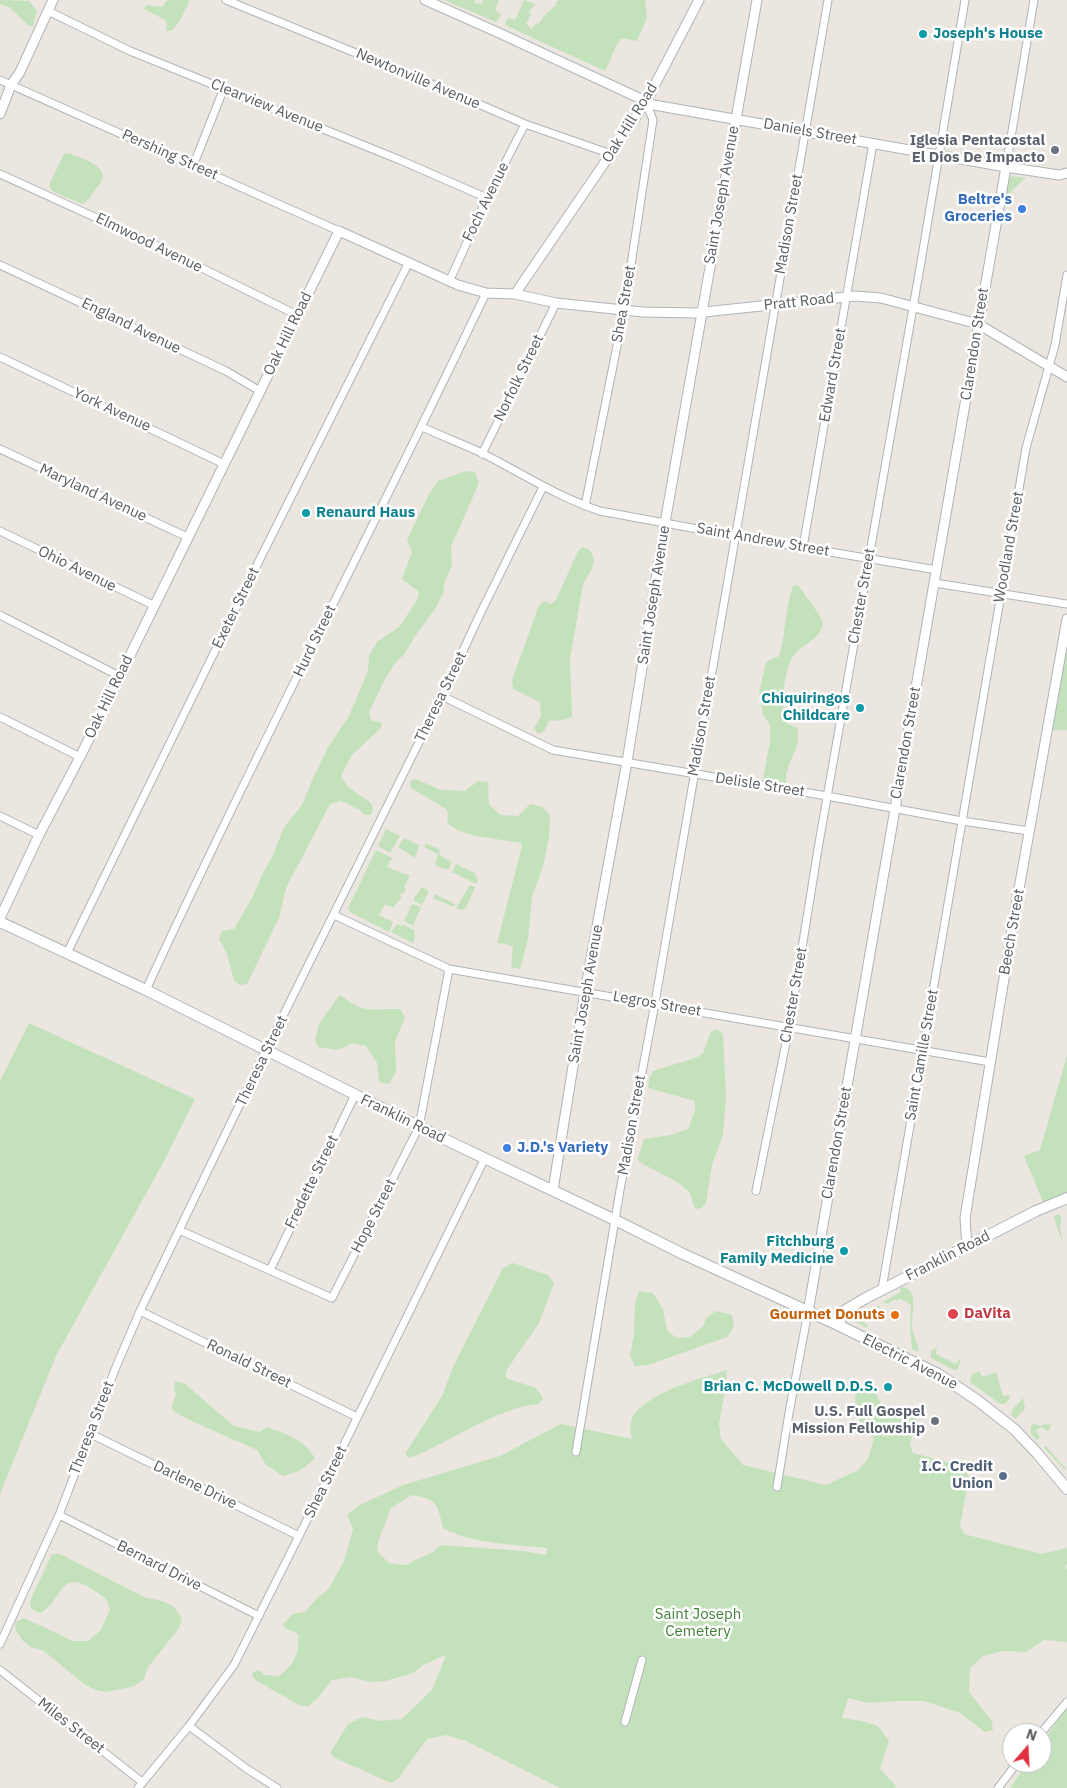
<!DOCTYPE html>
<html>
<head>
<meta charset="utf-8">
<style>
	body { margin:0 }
	#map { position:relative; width:1067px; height:1788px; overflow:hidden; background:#ebe6df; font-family:"IBM Plex Sans",sans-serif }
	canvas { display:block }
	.north { position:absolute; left:1002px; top:1723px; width:50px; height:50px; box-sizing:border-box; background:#fff; border:1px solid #bcbebf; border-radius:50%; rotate:19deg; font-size:14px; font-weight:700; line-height:20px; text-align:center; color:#585d60 }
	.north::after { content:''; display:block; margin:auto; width:18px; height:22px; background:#e22f42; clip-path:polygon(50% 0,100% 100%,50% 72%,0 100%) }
</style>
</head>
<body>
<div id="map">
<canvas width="1067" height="1788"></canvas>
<div class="north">N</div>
</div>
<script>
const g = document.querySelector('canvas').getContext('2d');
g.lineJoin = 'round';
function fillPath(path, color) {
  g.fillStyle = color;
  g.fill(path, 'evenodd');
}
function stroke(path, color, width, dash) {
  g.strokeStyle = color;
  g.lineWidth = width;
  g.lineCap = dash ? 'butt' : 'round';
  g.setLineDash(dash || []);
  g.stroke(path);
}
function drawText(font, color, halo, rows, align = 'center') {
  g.font = font + ' "IBM Plex Sans",sans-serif';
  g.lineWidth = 5;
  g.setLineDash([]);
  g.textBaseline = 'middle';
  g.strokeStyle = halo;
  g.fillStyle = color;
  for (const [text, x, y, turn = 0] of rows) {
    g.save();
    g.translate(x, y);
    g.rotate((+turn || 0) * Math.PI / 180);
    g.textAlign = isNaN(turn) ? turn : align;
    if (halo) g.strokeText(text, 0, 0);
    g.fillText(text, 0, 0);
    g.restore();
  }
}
const green = new Path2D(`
	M0 0 29 1 37 11 33 26H29L9 7 0 4Z
	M168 0H189V2L179 22 172 30 166 31 167 24 165 20 144 9 146 5 162 7Z
	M444 0H475V3L482 4 483 0H499L495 10 501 15 496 22Z
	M524 0 535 4 529 12 531 15 529 17 530 18 526 23 531 29 537 23 538 24 543 19 542 18 557 4 555 3 558 0H645L647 18 637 41 622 38 617 44 605 71 507 26 505 23 508 18 515 20Z
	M69 153C78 157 108 166 102 180 101 184 97 187 95 190 91 196 89 201 82 204L52 191 49 185 64 154Z
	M1010 176 1025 178 1008 195 1007 193Z
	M466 471 475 472 479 483 451 547 452 565 444 584 443 594 435 609 417 633 405 653 395 663 385 679 369 712 371 720 382 723 381 728 352 755 341 776 347 786 371 803 373 809 371 815 363 814 360 810 341 801 330 804 286 888 279 918 247 984 240 985 234 980 227 954 219 939 222 931 234 929 253 896 262 875 273 855 284 827 302 805 311 783 328 747 349 716 368 671 369 656 377 642 400 626 417 600 419 592 402 579 412 552 407 540 428 496 438 481Z
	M582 547 590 550 594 559 592 569 583 584 570 659 572 717 563 720 549 721 544 731 538 734 534 728 541 716 540 702 513 689 512 680 539 605 544 601 551 604 556 600 577 553Z
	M798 585C802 591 821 616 822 620 826 637 802 644 794 655 784 669 781 705 785 722L797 728C803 748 784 763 786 783L780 784 763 779 770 741V725L763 714 759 694 766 662 779 656C786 633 785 608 793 586Z
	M1067 619V730H1048Z
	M416 779 441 790 465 791 478 781 488 782 489 804 500 815 518 816 530 804 542 807 550 815 549 836 544 863 532 897 528 939 520 969 511 967 513 947 506 944 497 943 522 846 521 843 476 836 457 830 447 823 448 813 446 809 411 788 410 781Z
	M386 829 400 836 390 853 378 846Z
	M404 838 419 845 415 858 398 847Z
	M426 843 440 850 439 855 452 862 448 870 435 865 438 854 424 847Z
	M376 850 392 858 387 867 410 876 404 887 406 888 403 894 401 893 400 896 402 897 393 908 385 904 379 915 393 922 389 932 350 912 348 908Z
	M456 864 475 873 478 880 476 884 452 872Z
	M470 885 475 887 466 908 461 910 456 908Z
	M422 887 429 891 422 905 413 900Z
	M435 894 455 904 454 907 433 898Z
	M412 904 421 907 413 926 404 921Z
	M397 924 401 926 402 924 414 930 415 938 413 943 391 932Z
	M341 995C364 1015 373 1008 400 1009L405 1017 395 1042 396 1072 389 1084 379 1082 377 1063 366 1046 353 1043 337 1050 318 1047 315 1040 319 1024 338 997Z
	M29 1023 195 1099 163 1163 56 1356 0 1494V1081Z
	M717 1029 723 1034 726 1097 723 1135 712 1165 706 1203 702 1208 695 1209C693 1204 692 1198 690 1194 682 1180 650 1170 637 1160L644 1139 671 1135 688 1129 695 1110V1101L648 1088 649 1079 653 1071 698 1057 703 1053 711 1032Z
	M1067 1055V1198L1045 1207 1024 1156 1040 1150Z
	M1057 1214 1061 1216 1060 1229 1062 1238 1061 1239 1054 1217Z
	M513 1263 548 1275 554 1283 539 1323 506 1371V1378L536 1388 543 1398 539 1404C496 1408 450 1442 410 1458L405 1454 442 1396 454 1365 503 1268Z
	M902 1287C921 1289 910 1319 912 1329 914 1337 918 1344 919 1352L912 1349 910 1326 911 1305 901 1299 894 1300 888 1304 883 1302 901 1292 900 1288Z
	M639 1291 653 1293 663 1309 667 1331 677 1338 690 1337 703 1326 706 1318 716 1311 732 1315 734 1327 727 1337 648 1365 635 1366 630 1356 634 1333 635 1304Z
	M876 1306H880L875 1316 877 1318 867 1314 863 1322 868 1325 867 1328 853 1321 854 1317Z
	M937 1347 936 1354 956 1364 959 1360H961L957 1370H954L931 1358V1351Z
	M727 1370 726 1384 719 1424 721 1439 743 1465 826 1485 858 1470 868 1459 874 1439C858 1420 853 1414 856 1388L872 1380 878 1398 884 1410 895 1413 910 1411 919 1414 910 1444 913 1453 962 1466 969 1476 960 1526 964 1534 1041 1554 1067 1548V1564L1065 1567 1067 1569V1642L1044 1640 1026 1652 1003 1651 983 1656 970 1668 969 1692 992 1721 993 1730 985 1732 960 1713 924 1701H897L868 1703 848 1698 842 1718 862 1721 878 1726 889 1741 880 1769 895 1785 896 1788H560L466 1741 446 1735 427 1739 398 1779 391 1783 335 1758 330 1753 348 1724 362 1717 380 1721 402 1719 432 1690 446 1655 423 1665 413 1673 385 1681 369 1682 351 1677 332 1680 317 1699 308 1706H301L257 1681 252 1676 253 1672 259 1670 265 1675 279 1676C294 1665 300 1653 298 1634L285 1628 283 1624 293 1614 305 1612 318 1597 328 1590 344 1561 353 1529 347 1515 360 1505 403 1485 500 1456 561 1424 632 1439C630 1431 629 1420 635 1413 657 1389 697 1380 727 1370ZM412 1495C438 1500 437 1503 443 1528 468 1543 518 1545 547 1548L546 1555 523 1551 441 1545 433 1552 405 1565 389 1563 377 1551 379 1539 391 1508Z
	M979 1371 982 1377 996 1372 1003 1396 1010 1395 1009 1399 1005 1404H1000L970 1382 971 1375Z
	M175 1381 185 1384 234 1426 259 1432 267 1427C284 1433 308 1441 315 1459L299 1471 283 1476 266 1465 257 1450 187 1419 172 1410V1405L176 1395 174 1387Z
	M1023 1398 1025 1409 1015 1419 1011 1415 1012 1410Z
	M1044 1423 1046 1425 1052 1424 1048 1431 1041 1427 1036 1431 1040 1437 1037 1440 1031 1434V1426L1033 1424 1043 1426Z
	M1044 1446H1046L1066 1469V1471L1044 1448Z
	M52 1554H60L144 1597 162 1601 173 1606 182 1618 179 1628 149 1666 143 1680 132 1687 106 1692 95 1690 83 1683 44 1651 31 1647 23 1641 16 1631 15 1622 24 1618 73 1641H88L101 1630 110 1609C106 1597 103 1596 92 1589 59 1567 62 1602 40 1613L31 1609 30 1601Z
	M1067 1708V1788H1010L1027 1763H1042V1742Z`);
const minor = new Path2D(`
	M226 0 439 87 525 124 611 154
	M48 11 130 51 400 160 487 198
	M0 80 339 231
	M193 166 224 88
	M1006 167 1034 0
	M0 174 149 242 297 315
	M0 265 226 371 260 391
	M449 282 487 198 525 124
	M0 357 224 464
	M422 427C442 436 462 444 482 453 521 473 558 497 600 511L735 536 937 570
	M0 449 187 537
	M482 454 556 303
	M585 506 624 311 653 120 646 102
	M0 531 155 606
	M803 547 873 143
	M935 583 1067 604
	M0 615 119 676
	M442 696 553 750 827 796 962 821 1029 831
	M0 717 80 757
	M0 816 39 835
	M334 915 449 969 990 1062
	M67 953 258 563 408 264
	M146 990C254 755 375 526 486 293
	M756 1191 789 1028 819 843 921 262 965 0
	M179 1230 332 1298 419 1127 449 969
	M270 1270 355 1095
	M882 1289 1026 448 1055 345 1067 275
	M140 1311 357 1417
	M91 1434 299 1536
	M576 1452 620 1190 655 1003 828 0
	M777 1487 789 1413 808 1312
	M59 1515 259 1616
	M0 1644 59 1515 116 1367 140 1311 266 1050 442 696 481 612 543 487
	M0 1670 142 1782
	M625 1722 642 1660
	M189 1726 247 1769 277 1788
	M1041 1733 1067 1702
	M138 1788 189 1726 234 1665 299 1536 485 1158
	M998 1788 1017 1763`);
const tertiary = new Path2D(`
	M425 0 497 32 654 105 1006 167 1059 175 1067 173
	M0 114 11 85 20 72 53 0
	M515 294 646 102 699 0
	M0 918 39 835 80 757 339 231 458 285 486 293 515 294 556 303 643 312 695 313 855 296 881 298 978 324 1067 377
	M553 1190 585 992 627 762 665 523 757 0
	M967 1247 965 1218 1014 917 1067 619
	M808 1312 1006 167`);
const secondary = new Path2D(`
	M0 922 146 990 444 1139 615 1220 683 1254 838 1325 938 1374 977 1400 1014 1429 1037 1453 1067 1489
	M838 1325 844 1311 864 1299 1036 1211 1067 1198`);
const markers = [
	[923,34,5,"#0f9aa8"],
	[1055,150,5,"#6b7280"],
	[1022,209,5,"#3f7fe0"],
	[306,513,5,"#0f9aa8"],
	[860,708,5,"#0f9aa8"],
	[507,1148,5,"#3f7fe0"],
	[844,1251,5,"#0f9aa8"],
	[953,1314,6,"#e0444e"],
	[895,1315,5,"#e8710a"],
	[888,1387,5,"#0f9aa8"],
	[935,1421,5,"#6b7280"],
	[1003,1476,5,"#5c6f8a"]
];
const cultureNames = [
	["Joseph's House",933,34,"left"],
	["Renaurd Haus",316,513,"left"],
	["Chiquiringos",850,699],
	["Childcare",850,716],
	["Fitchburg",834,1242],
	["Family Medicine",834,1259],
	["Brian C. McDowell D.D.S.",878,1387]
];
const streetNames = [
	["Newtonville Avenue",418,79,23],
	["Clearview Avenue",267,106,22],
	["Oak Hill Road",630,123,-58],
	["Daniels Street",810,132,10],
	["Pershing Street",170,155,24],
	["Saint Joseph Avenue",722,195,-80],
	["Foch Avenue",486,202,-64],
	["Madison Street",789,224,-80],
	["Elmwood Avenue",149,243,26],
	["Pratt Road",799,302,-6],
	["Shea Street",624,304,-80],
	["England Avenue",131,326,26],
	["Oak Hill Road",288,334,-64],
	["Clarendon Street",975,344,-81],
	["Edward Street",833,375,-80],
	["Norfolk Street",519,378,-64],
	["York Avenue",112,410,25],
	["Maryland Avenue",93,493,25],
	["Saint Andrew Street",763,540,10],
	["Woodland Street",1009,547,-80],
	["Ohio Avenue",77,569,26],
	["Saint Joseph Avenue",654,595,-81],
	["Chester Street",862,596,-80],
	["Exeter Street",236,608,-64],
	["Hurd Street",315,641,-64],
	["Oak Hill Road",109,697,-64],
	["Theresa Street",441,697,-64],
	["Madison Street",702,726,-80],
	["Clarendon Street",906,743,-80],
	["Delisle Street",760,785,9],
	["Beech Street",1012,932,-80],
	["Saint Joseph Avenue",586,994,-80],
	["Chester Street",794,995,-80],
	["Legros Street",657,1004,10],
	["Saint Camille Street",922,1055,-80],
	["Theresa Street",262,1061,-64],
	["Franklin Road",403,1119,26],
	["Madison Street",632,1125,-80],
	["Clarendon Street",837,1143,-80],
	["Fredette Street",312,1182,-64],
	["Hope Street",374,1216,-63],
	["Franklin Road",948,1256,-27],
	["Electric Avenue",910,1362,27],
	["Ronald Street",249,1364,26],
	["Theresa Street",92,1428,-69],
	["Shea Street",326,1482,-64],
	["Darlene Drive",195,1485,26],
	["Bernard Drive",159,1566,27],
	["Miles Street",71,1726,38]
];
const worshipNames = [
	["Iglesia Pentacostal",1045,141],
	["El Dios De Impacto",1045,158],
	["U.S. Full Gospel",925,1412],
	["Mission Fellowship",925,1429]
];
const shopNames = [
	["Beltre's",1012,200],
	["Groceries",1012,217],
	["J.D.'s Variety",517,1148,"left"]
];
const healthNames = [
	["DaVita",964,1314]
];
const foodNames = [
	["Gourmet Donuts",885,1315]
];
const serviceNames = [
	["I.C. Credit",993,1467],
	["Union",993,1484]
];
const parkNames = [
	["Saint Joseph",698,1615],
	["Cemetery",698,1632]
];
fillPath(green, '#c3e2bc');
stroke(minor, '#b0b4b7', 9);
stroke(tertiary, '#b0b4b7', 11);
stroke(secondary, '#afb4b7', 12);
stroke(minor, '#fff', 7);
stroke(tertiary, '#fff', 9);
stroke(secondary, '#fff', 10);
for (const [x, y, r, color] of markers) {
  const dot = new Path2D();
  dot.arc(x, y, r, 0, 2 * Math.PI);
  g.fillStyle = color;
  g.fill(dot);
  stroke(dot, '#fff', 2);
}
drawText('bold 15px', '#0d838f', '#fff', cultureNames, 'right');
drawText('15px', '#585d60', '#fff', streetNames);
drawText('bold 15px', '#5b616d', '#fff', worshipNames, 'right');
drawText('bold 15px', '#366cbe', '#fff', shopNames, 'right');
drawText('bold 15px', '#be3a42', '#fff', healthNames, 'left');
drawText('bold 15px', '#c56008', '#fff', foodNames, 'right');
drawText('bold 15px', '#4e5e75', '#fff', serviceNames, 'right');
drawText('15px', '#418137', '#fff', parkNames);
</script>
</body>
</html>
